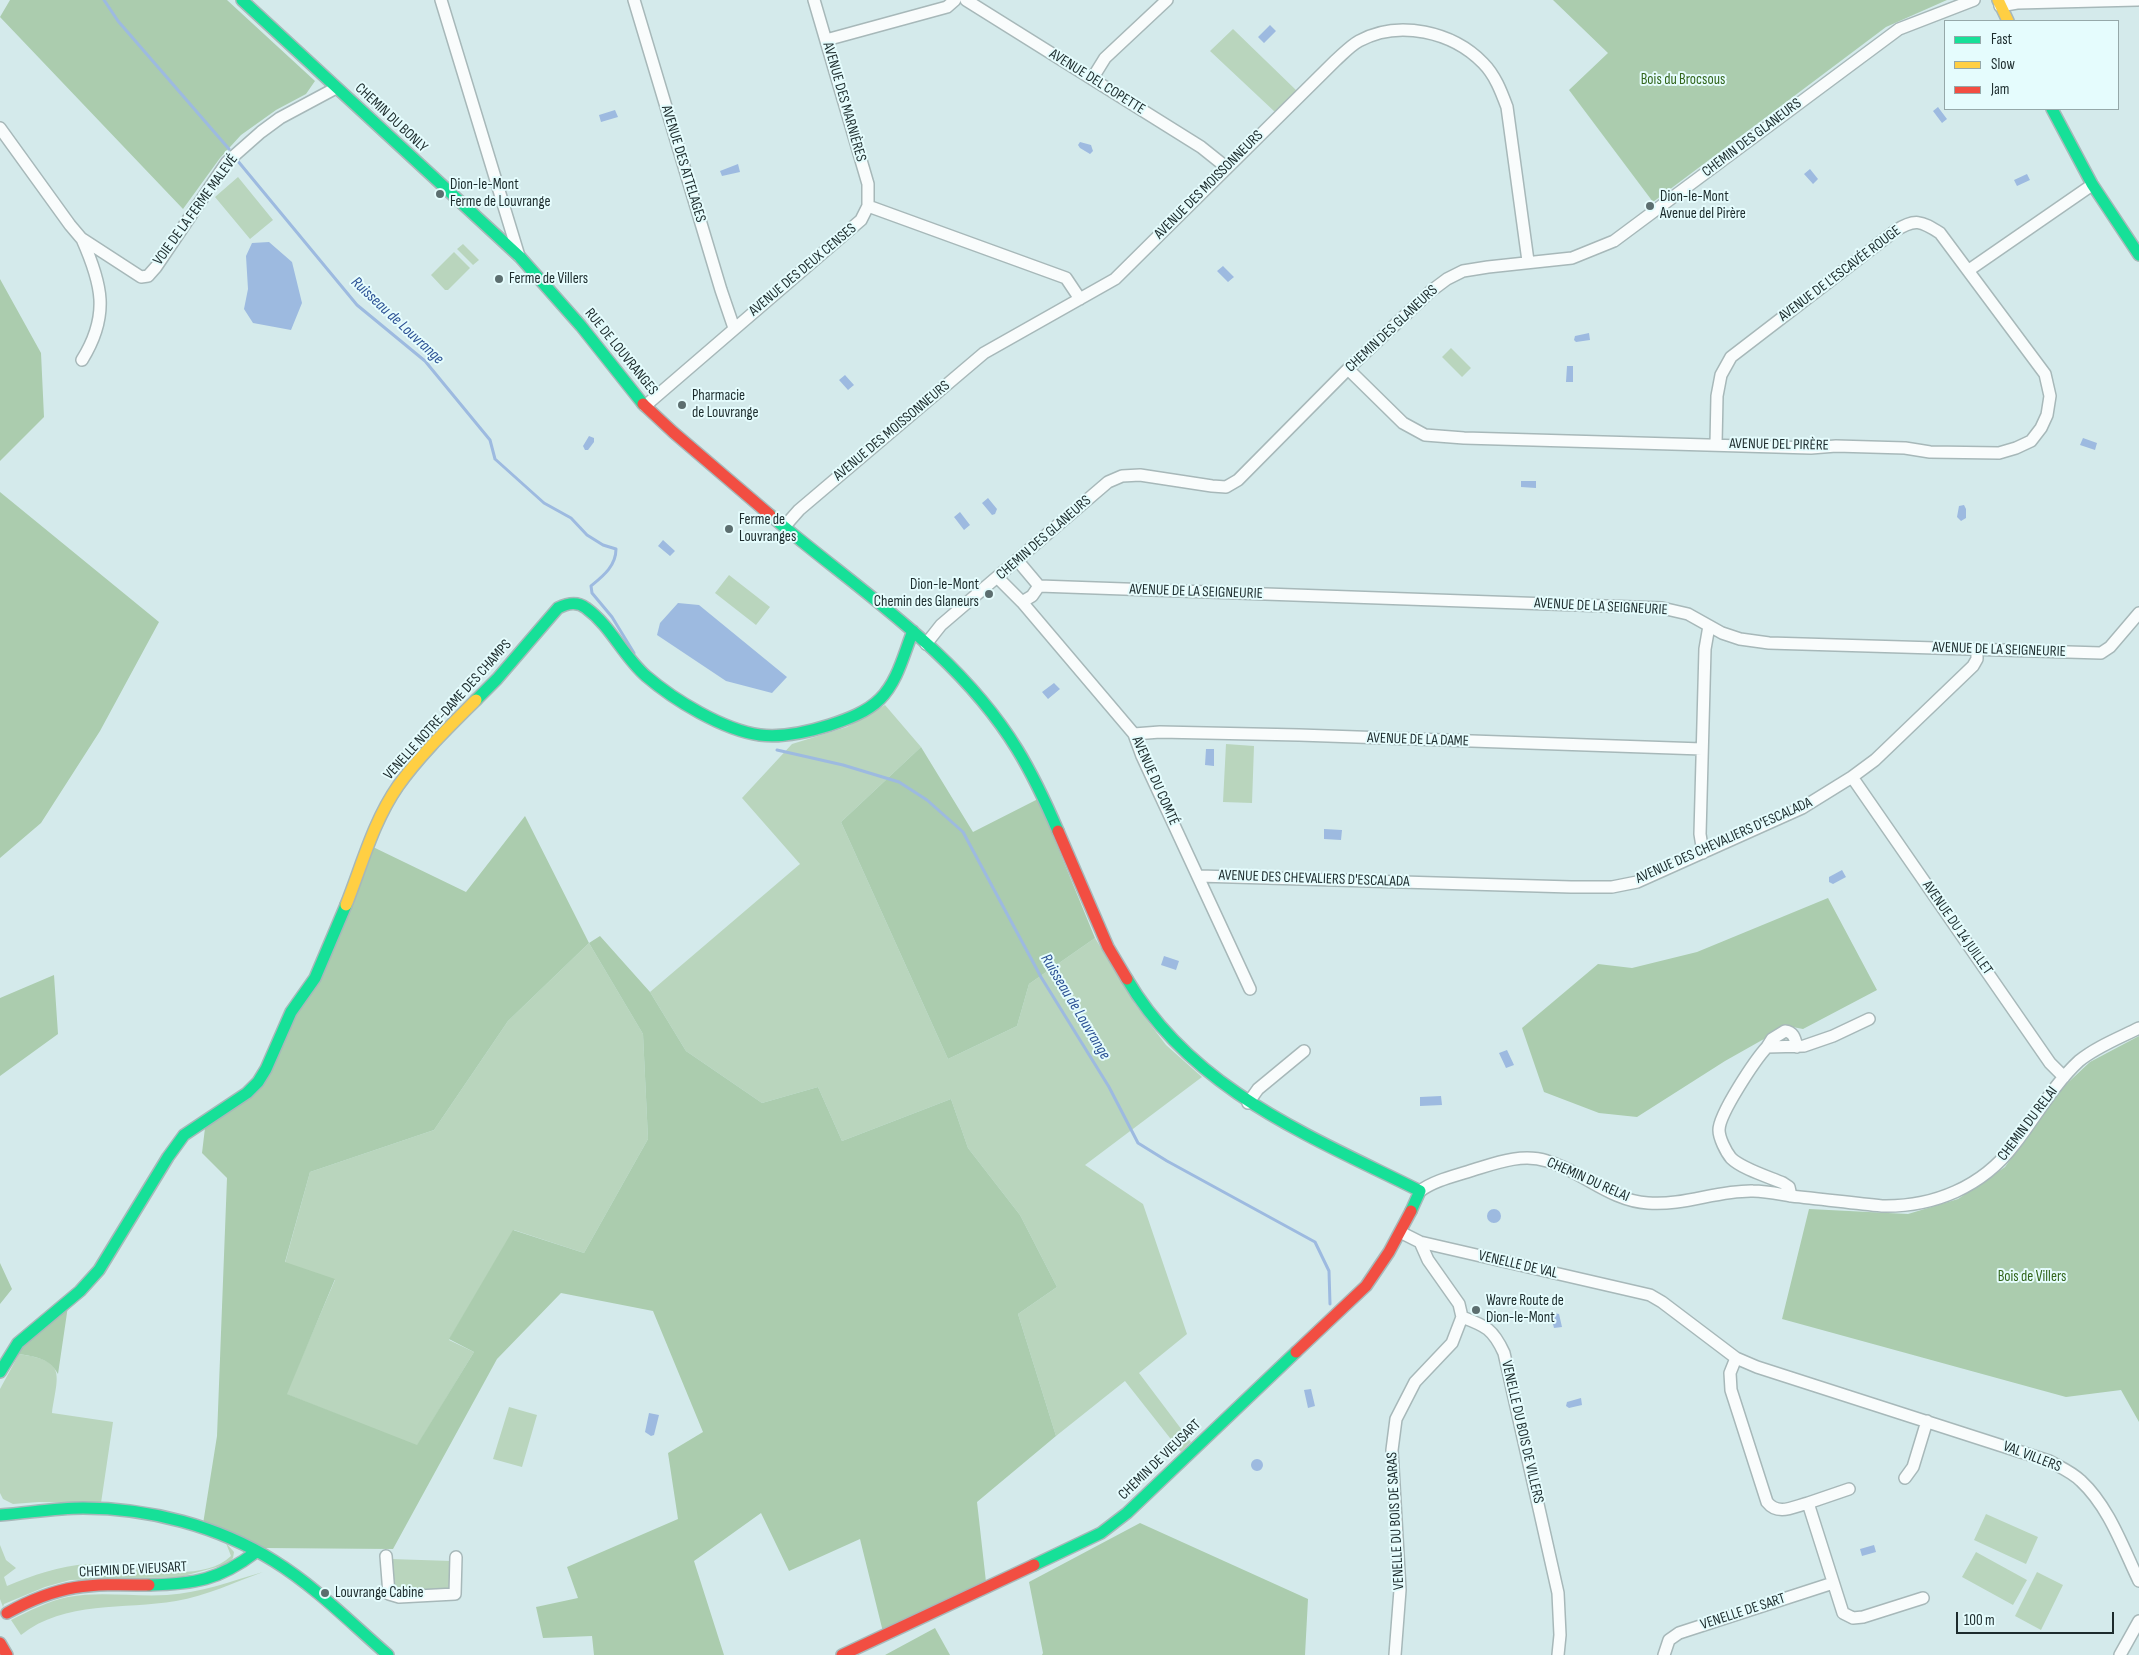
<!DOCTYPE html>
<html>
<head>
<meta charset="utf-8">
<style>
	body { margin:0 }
	#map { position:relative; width:2139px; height:1655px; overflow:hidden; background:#d4eaeb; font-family:"Sofia Sans Condensed",sans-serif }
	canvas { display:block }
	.legend { position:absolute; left:1944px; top:20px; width:175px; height:90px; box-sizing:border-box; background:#e5fcfd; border:1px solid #95a8a9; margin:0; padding:6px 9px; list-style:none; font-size:15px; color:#1c2b2c }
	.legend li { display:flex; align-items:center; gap:10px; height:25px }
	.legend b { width:25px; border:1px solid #95a8a9 }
	.scale { position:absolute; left:1956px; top:1612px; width:158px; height:22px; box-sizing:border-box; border:2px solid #1c2b2c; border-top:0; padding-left:6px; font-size:15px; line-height:18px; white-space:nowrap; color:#1c2b2c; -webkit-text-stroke:4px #e5fcfd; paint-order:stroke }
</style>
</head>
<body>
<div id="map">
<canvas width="2139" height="1655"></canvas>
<ul class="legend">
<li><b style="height:6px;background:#16e098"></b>Fast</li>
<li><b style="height:6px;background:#ffcf43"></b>Slow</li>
<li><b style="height:6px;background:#f24e42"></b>Jam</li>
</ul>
<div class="scale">100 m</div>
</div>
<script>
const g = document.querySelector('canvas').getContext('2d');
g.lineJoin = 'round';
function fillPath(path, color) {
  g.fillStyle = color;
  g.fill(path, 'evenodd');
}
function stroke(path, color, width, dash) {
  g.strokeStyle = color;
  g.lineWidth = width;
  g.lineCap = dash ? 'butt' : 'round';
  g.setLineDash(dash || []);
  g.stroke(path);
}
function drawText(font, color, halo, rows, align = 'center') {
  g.font = font + ' "Sofia Sans Condensed",sans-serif';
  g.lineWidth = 4;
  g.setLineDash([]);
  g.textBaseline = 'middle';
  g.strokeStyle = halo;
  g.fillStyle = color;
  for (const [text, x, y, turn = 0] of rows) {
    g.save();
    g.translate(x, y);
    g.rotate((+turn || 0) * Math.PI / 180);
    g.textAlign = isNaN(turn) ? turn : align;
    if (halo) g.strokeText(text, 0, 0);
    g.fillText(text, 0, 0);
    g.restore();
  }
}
const green = new Path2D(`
	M1233 29 1297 91 1275 112 1210 51Z
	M238 177 273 220 250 239 215 197Z
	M463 244 479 260 473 265 457 249Z
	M454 252 470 268 448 290H445L431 275Z
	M1451 348 1471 368 1462 377 1442 357Z
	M729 575 770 607 756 625 715 593Z
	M885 705 921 747 841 822 948 1059 1017 1026 1029 984 1095 938 1135 1004 1166 1045 1202 1077 1085 1165 1143 1204 1187 1334 1139 1373 1191 1442 1181 1452 1125 1381 1056 1436 1018 1314 1057 1287 1020 1215 968 1148 951 1099 842 1141 818 1087 762 1103 686 1051 650 992 800 864 742 798 792 744 847 727Z
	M1226 744 1254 746 1252 803 1223 802Z
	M589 943 643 1034 648 1139 584 1253 514 1230 449 1340 474 1352 417 1446 286 1394 335 1280 285 1263 310 1172 434 1130 508 1021Z
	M19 1354C67 1361 58 1373 52 1413L113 1422 101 1503 39 1502 13 1504 3 1499 0 1493V1389Z
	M509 1407 537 1415 522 1467 493 1459Z
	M1986 1514 2038 1537 2026 1564 1974 1540Z
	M226 1543 234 1552 233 1558 228 1564 180 1577 70 1580 45 1587 4 1604 3 1607 0 1599V1545L6 1560 16 1568 4 1577 7 1586C33 1575 59 1566 88 1564 130 1563 198 1587 231 1556Z
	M1976 1552 2027 1580 2013 1605 1962 1577Z
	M391 1559 451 1561 452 1590 393 1592Z
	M263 1572C235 1582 206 1596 176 1601 124 1610 65 1600 21 1635L11 1620C29 1611 48 1601 68 1597 100 1591 134 1597 167 1595 200 1593 232 1581 263 1572Z
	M2037 1572 2063 1585 2041 1630 2015 1616Z`);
const forest = new Path2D(`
	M10 0H227L315 81 306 94 276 110 241 135 220 158 183 209 0 17Z
	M1553 0H1947L1886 27 1653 202 1569 90 1608 53Z
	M0 279 41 353 44 417 0 461Z
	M0 492 159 622 100 731 41 823 0 858Z
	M921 747 973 832 1038 799 1095 938 1029 984 1017 1026 948 1059 841 822Z
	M525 816 589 943 600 936 650 992 686 1051 762 1103 818 1087 842 1141 951 1099 968 1148 1020 1215 1057 1287 1018 1314 1056 1436 977 1502 986 1582 883 1632 860 1539 789 1571 761 1513 694 1561 724 1655H594L592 1636 543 1638 536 1607 578 1598 567 1567 678 1519 668 1453 703 1432 653 1311 561 1293 497 1359 393 1549 263 1548 203 1524 217 1436 227 1178 202 1153 205 1128 256 1089 373 847 466 892ZM589 943 643 1034 648 1139 584 1253 513 1230 449 1339 474 1352 417 1445 287 1394 335 1279 285 1262 310 1172 434 1130 508 1021Z
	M1828 898 1877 990 1803 1029 1787 1026 1725 1061 1637 1117 1599 1113 1544 1092 1522 1028 1598 964 1632 968 1697 952Z
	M54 975 58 1034 0 1076V998Z
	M2139 1036V1422L2121 1390 2066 1397 1782 1319 1809 1209 1908 1214 1958 1199 2005 1167 2059 1091 2090 1062Z
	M0 1263 12 1289 0 1304Z
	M68 1306 58 1374C50 1358 36 1357 19 1354L28 1337Z
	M1140 1523 1308 1599 1305 1655H1042L1043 1653 1029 1582Z
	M935 1628 950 1655H885Z`);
const water = new Path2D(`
	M1270 25 1276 31 1264 43 1258 37Z
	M1938 107 1947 119 1942 123 1933 111Z
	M615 110 618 117 601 122 599 115Z
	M1080 142 1091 145 1093 151 1090 154 1080 148 1078 145Z
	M738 164 740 172 722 176 720 171Z
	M1810 169 1818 179 1813 184 1804 174Z
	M2027 174 2030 180 2017 186 2014 180Z
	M269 242 292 262 302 303 291 330 253 323 244 309 248 289 246 256 252 243Z
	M1223 266 1234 277 1228 282 1217 271Z
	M1589 333 1590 340 1576 342 1574 340 1575 336Z
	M1567 366H1573V382H1566Z
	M845 375 854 385 848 390 839 380Z
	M589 436 594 438V442L588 450H585L583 446Z
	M2083 438 2097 443 2095 450 2080 445Z
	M1521 481H1536V488L1521 487Z
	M988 498 997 509 995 514 992 515 982 503Z
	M1964 505 1966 509V518L1961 521 1957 517 1959 506Z
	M960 512 970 525 964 530 954 517Z
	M663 540 675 551 670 556 658 546Z
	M678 603 699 605 787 677 772 693 726 681 657 635 660 623Z
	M1054 683 1060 689 1048 699 1042 692Z
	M1206 749H1214V766L1205 765Z
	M1324 829 1342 830 1341 840 1324 839Z
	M1842 870 1846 877 1833 884 1829 882V877Z
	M1164 956 1179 961 1176 970 1161 965Z
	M1507 1050 1514 1065 1506 1068 1499 1053Z
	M1441 1096 1442 1105 1420 1106V1097Z
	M1487 1216a7 7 0 1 1 14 0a7 7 0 1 1-14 0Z
	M1554 1313 1559 1314 1562 1327 1554 1328 1551 1316Z
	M1311 1389 1315 1406 1308 1408 1304 1390Z
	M1581 1398 1582 1405 1569 1408 1566 1406 1567 1402Z
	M649 1413 659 1415 654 1435 651 1436 645 1432Z
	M1251 1465a6 6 0 1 1 12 0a6 6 0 1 1-12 0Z
	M1874 1545 1876 1552 1862 1556 1860 1549Z`);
const stream = new Path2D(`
	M104 0 118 21 229 149
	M237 160 357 305 425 361 490 440 495 459 544 503 571 518 587 535 603 545 616 549C616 566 603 576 591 586L592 593 612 617 634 653
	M777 750 843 765 899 782 927 800 963 832 1041 977 1109 1087 1138 1143 1167 1161 1315 1242 1329 1271 1330 1304`);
const street = new Path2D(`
	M441 0 519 256
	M634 0 721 290 734 328
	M966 0 1201 147 1226 167
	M2000 6 2017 3 2137 0
	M826 40 947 7 955 0
	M1092 79 1105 58 1167 0
	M0 128 70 225 81 238 141 277 148 276 156 267 227 162 261 132 280 118 336 88
	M868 206 1066 278 1080 299
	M82 239C102 284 110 315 82 360
	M1969 270 2092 185
	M1348 369 1403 423 1425 435 1464 438 1811 448 1836 446 1905 448 1930 452 1999 453 2016 448 2031 441 2041 428 2047 415 2050 396 2045 374 1940 233C1921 221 1915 218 1895 231L1731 357 1721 375 1717 396 1716 444
	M645 406 861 220 868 206V184L814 0
	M784 527 799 510 984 353 1115 279 1335 61C1343 54 1350 46 1359 41 1399 19 1453 32 1483 63 1495 75 1501 91 1507 107L1528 261
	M1018 561 1039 586 1662 608 1688 614 1722 633 1740 639 1769 643 2101 653 2110 647 2139 613
	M998 578 1022 602 1134 734 1142 756 1250 989
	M1022 602 1032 596 1039 586
	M926 644 941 625 1108 482 1122 476 1140 475 1212 486 1226 487 1238 480 1348 369 1431 291 1447 279 1463 271 1488 267 1572 258 1614 241 1899 29 1974 0
	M1134 734 1160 732 1299 735 1702 749
	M1852 777 2050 1063 2064 1077
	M1703 853 1700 834 1705 649 1709 626
	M1199 876 1571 887H1612L1637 882 1802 808 1852 777 1875 760 1973 666 1977 659V650
	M1767 1047 1772 1039 1785 1031C1794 1032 1795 1039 1797 1047
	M1248 1103 1258 1089 1304 1051
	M1420 1191C1435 1180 1455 1176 1473 1170 1496 1163 1522 1153 1547 1161 1582 1171 1610 1201 1648 1203 1684 1206 1718 1190 1753 1191 1766 1191 1779 1194 1791 1196 1821 1199 1852 1203 1882 1206 1934 1207 1982 1187 2014 1145 2036 1117 2053 1085 2079 1061 2096 1047 2119 1038 2139 1028
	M1791 1196 1789 1187 1783 1183C1769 1177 1742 1169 1731 1158 1726 1152 1719 1138 1719 1130 1719 1114 1755 1060 1767 1047L1804 1046 1833 1036 1869 1019
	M1402 1233 1420 1242 1650 1295 1662 1302 1736 1358 1757 1367 2049 1461C2060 1467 2072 1472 2081 1481 2109 1507 2123 1548 2139 1581
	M1420 1242 1428 1260 1459 1304 1462 1317
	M1462 1317C1486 1326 1493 1329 1504 1353L1558 1593 1560 1635 1558 1655
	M1736 1358 1730 1373 1731 1390 1767 1502C1778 1516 1793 1507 1808 1503L1843 1613 1853 1618 1863 1617 1923 1598
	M1905 1478 1913 1467 1927 1421
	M1808 1503 1849 1489
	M386 1556 389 1594 399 1597 455 1594 456 1557
	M1395 1655 1400 1590 1392 1450 1396 1419 1415 1382 1452 1343 1462 1317
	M1664 1655 1669 1640 1679 1633 1833 1583
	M2120 1655 2139 1621`);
const fast = new Path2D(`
	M242 0 520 257 581 326 643 404
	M2052 109 2092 184 2139 255
	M770 515C855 588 957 651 1017 749 1033 775 1046 803 1058 831
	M476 700 497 679 558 608C568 603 577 601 586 608 611 626 623 656 646 676 674 700 723 730 760 735 783 738 808 732 830 725 848 719 867 712 880 699 898 681 904 653 913 631
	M1127 979C1192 1090 1310 1136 1420 1191L1411 1211
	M0 1372 18 1343 80 1291 99 1270 168 1157 184 1135 247 1093 258 1082 266 1069 291 1012 315 978 346 905
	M0 1515C28 1513 55 1508 83 1508 149 1508 218 1526 274 1561 316 1587 351 1623 388 1655
	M1034 1565 1101 1533 1127 1513 1296 1352
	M149 1585C195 1584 219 1580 256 1552`);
const slow = new Path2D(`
	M1998 0 2008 21
	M346 905C362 865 373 822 398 786 420 755 449 727 476 700`);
const jam = new Path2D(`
	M643 404 673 432 770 515
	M1058 831 1108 947 1127 979
	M1296 1352 1366 1286 1389 1252 1411 1211
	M7 1613C61 1583 90 1584 149 1585
	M0 1643 7 1655
	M842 1655 1034 1565`);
const markers = [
	[440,194,5,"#5c6e6f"],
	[1650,206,5,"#5c6e6f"],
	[499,279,5,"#5c6e6f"],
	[682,405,5,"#5c6e6f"],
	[729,529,5,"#5c6e6f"],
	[989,594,5,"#5c6e6f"],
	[1476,1310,5,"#5c6e6f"],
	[325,1593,5,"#5c6e6f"]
];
const parkNames = [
	["Bois du Brocsous",1683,80],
	["Bois de Villers",2032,1277]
];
const streetNames = [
	["AVENUE DEL COPETTE",1097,82,32],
	["AVENUE DES MARNIÈRES",844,102,74],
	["CHEMIN DU BONLY",391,118,43],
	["CHEMIN DES GLANEURS",1752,138,-37],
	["AVENUE DES ATTELAGES",683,164,73],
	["AVENUE DES MOISSONNEURS",1209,185,-45],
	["VOIE DE LA FERME MALEVÉ",196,210,-54],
	["AVENUE DES DEUX CENSES",803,270,-40],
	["AVENUE DE L'ESCAVÉE ROUGE",1840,274,-37],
	["CHEMIN DES GLANEURS",1392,329,-43],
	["RUE DE LOUVRANGES",621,352,51],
	["AVENUE DES MOISSONNEURS",892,431,-40],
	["AVENUE DEL PIRÈRE",1779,445,1],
	["CHEMIN DES GLANEURS",1044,538,-41],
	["AVENUE DE LA SEIGNEURIE",1196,592,2],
	["AVENUE DE LA SEIGNEURIE",1601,607,3],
	["AVENUE DE LA SEIGNEURIE",1999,650,2],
	["VENELLE NOTRE-DAME DES CHAMPS",448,710,-48],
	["AVENUE DE LA DAME",1418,740,2],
	["AVENUE DU COMTÉ",1155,781,66],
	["AVENUE DES CHEVALIERS D'ESCALADA",1724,841,-24],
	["AVENUE DES CHEVALIERS D'ESCALADA",1314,879,2],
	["AVENUE DU 14 JUILLET",1957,928,55],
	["CHEMIN DU RELAI",2028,1124,-53],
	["CHEMIN DU RELAI",1588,1180,24],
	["VENELLE DE VAL",1518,1265,13],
	["VENELLE DU BOIS DE VILLERS",1522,1432,77],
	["VAL VILLERS",2032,1457,21],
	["CHEMIN DE VIEUSART",1160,1460,-44],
	["VENELLE DU BOIS DE SARAS",1396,1521,-93],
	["CHEMIN DE VIEUSART",133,1570,-3],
	["VENELLE DE SART",1743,1612,-18]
];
const poiNames = [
	["Dion-le-Mont",450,185],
	["Ferme de Louvrange",450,202],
	["Dion-le-Mont",1660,197],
	["Avenue del Pirère",1660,214],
	["Ferme de Villers",509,279],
	["Pharmacie",692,396],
	["de Louvrange",692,413],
	["Ferme de",739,520],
	["Louvranges",739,537],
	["Dion-le-Mont",979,585,"right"],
	["Chemin des Glaneurs",979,602,"right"],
	["Wavre Route de",1486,1301],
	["Dion-le-Mont",1486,1318],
	["Louvrange Cabine",335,1593]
];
const waterNames = [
	["Ruisseau de Louvrange",397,321,43],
	["Ruisseau de Louvrange",1075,1007,59]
];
fillPath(green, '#b9d5bd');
fillPath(forest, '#abccae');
fillPath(water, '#9dbae0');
stroke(stream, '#9dbae0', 3);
stroke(street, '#a7b8b9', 14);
stroke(fast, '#a7b8b9', 14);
stroke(slow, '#a7b8b9', 14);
stroke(jam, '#a7b8b9', 14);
stroke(street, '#f9fcfc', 11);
stroke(fast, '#16e098', 11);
stroke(slow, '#ffcf43', 11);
stroke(jam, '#f24e42', 11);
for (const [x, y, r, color] of markers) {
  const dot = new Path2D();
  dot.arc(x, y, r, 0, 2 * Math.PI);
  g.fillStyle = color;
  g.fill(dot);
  stroke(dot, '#e5fcfd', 2);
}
drawText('15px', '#32651b', '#e5fcfd', parkNames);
drawText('15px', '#1c2b2c', '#e5fcfd', streetNames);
drawText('15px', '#1c2b2c', '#e5fcfd', poiNames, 'left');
drawText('italic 16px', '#2c5295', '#e5fcfd', waterNames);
</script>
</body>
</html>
